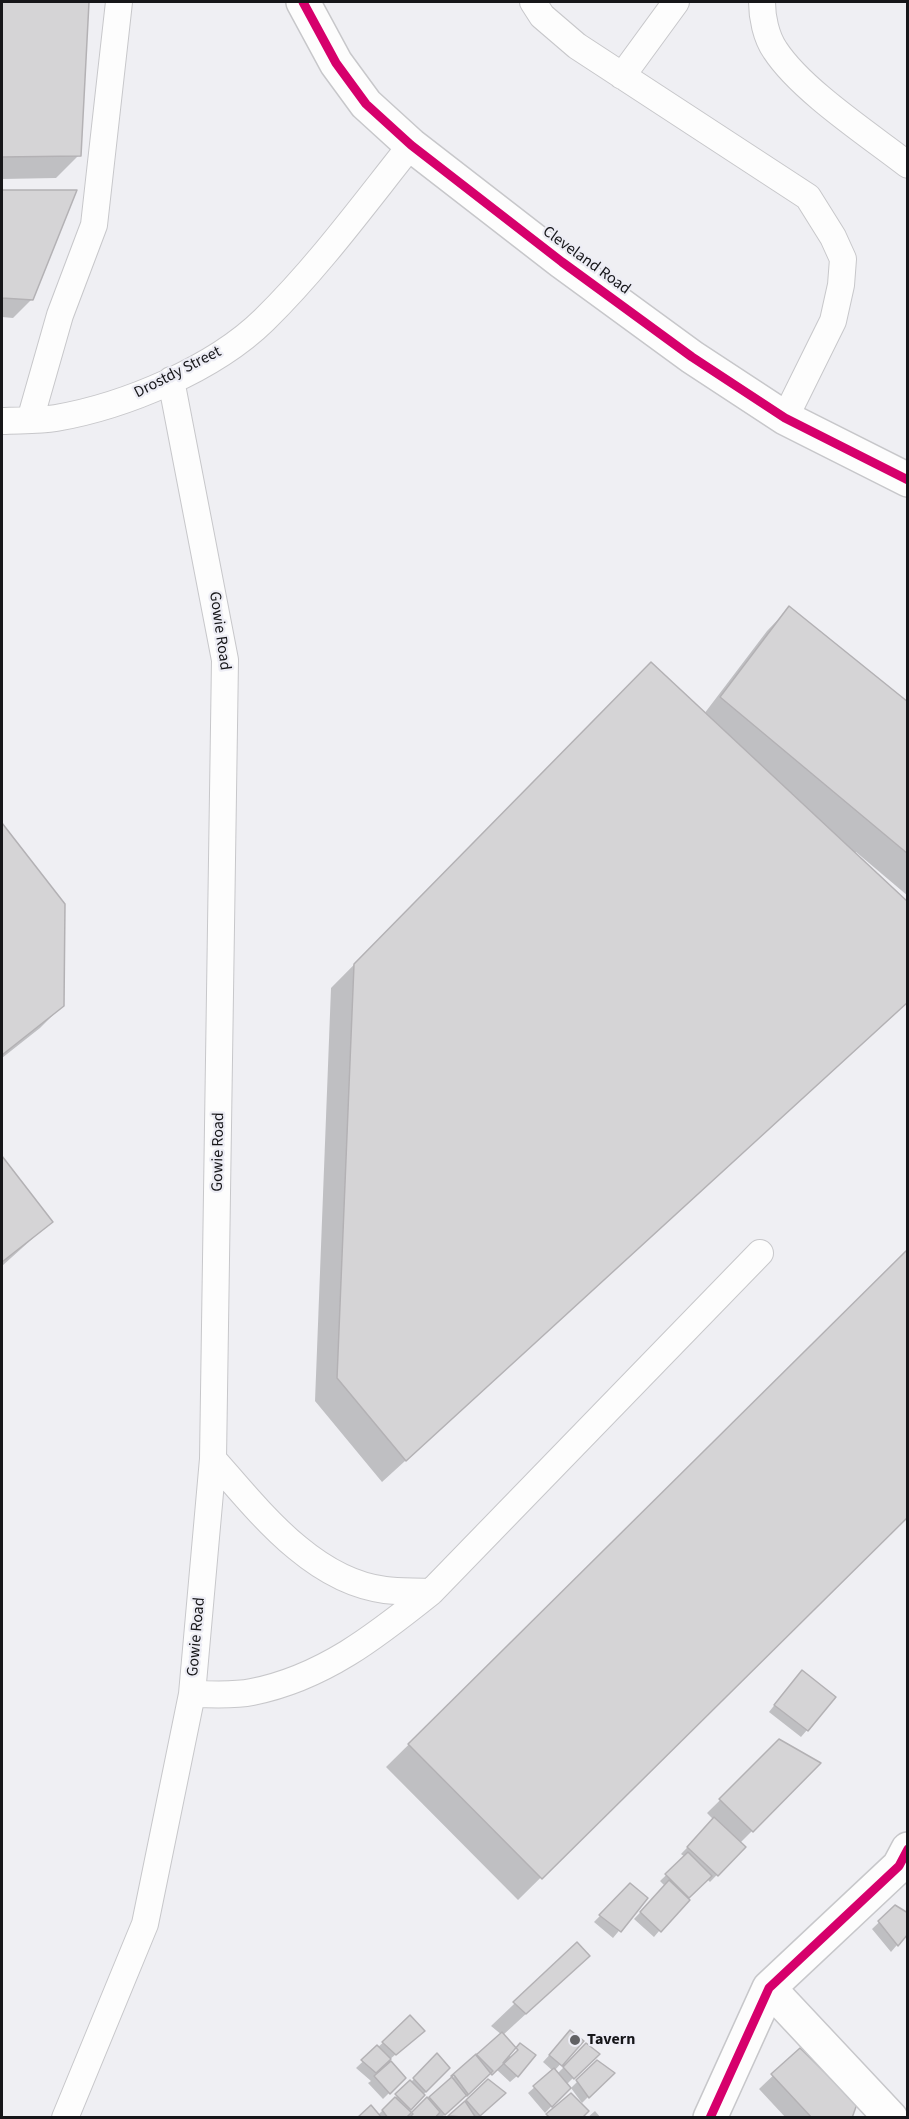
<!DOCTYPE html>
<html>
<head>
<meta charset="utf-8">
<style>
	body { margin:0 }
	#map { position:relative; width:909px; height:2119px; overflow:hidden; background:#efeff3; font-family:"Source Sans 3",sans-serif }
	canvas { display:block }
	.frame { position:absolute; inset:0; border:3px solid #161619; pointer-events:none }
</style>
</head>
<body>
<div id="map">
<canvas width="909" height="2119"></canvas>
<div class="frame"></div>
</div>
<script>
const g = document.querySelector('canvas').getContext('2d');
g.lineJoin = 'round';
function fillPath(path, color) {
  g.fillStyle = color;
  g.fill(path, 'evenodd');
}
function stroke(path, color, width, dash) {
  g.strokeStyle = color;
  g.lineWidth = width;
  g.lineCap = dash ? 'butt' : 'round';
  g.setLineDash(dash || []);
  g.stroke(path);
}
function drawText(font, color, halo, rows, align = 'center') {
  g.font = font + ' "Source Sans 3",sans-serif';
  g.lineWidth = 4.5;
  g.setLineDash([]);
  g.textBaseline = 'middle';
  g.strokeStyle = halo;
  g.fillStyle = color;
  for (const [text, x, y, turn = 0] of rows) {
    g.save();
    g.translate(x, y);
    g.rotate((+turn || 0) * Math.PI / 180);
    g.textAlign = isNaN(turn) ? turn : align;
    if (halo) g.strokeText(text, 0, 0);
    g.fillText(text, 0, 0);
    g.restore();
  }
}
const shadow = new Path2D(`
	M2 2H87L79 155 56 178 2 179Z
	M2 192H75L32 299 13 318 2 317Z
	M789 608 908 704V896L856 852 854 854 908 1002 382 1482 315 1401 331 988 651 664 704 714 767 631Z
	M2 825 63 904V1005L40 1028 2 1058Z
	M2 1158 51 1222 2 1266Z
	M908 1251V1515L518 1900 386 1767Z
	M795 1679 807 1730 801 1737 769 1712Z
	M780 1741 819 1764 740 1843 744 1847 710 1882 707 1879 686 1899 654 1937 634 1919 665 1886 660 1881 685 1857 681 1854 714 1820 707 1813Z
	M630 1885 646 1898 613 1938 594 1922Z
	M895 1907 908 1932 891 1952 872 1929Z
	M577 1944 565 1978 503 2035 517 2076 510 2082 496 2069 441 2118H359L378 2115 437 2056 448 2068 408 2111 411 2114 502 2035 491 2026Z
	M410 2017 416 2037 382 2066 391 2063 404 2078 383 2099 368 2083 371 2081 356 2068Z
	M564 2039 581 2042 554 2071 557 2074 586 2045 597 2054 566 2085 569 2088 545 2113 528 2093 553 2071 543 2062Z
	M800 2050 850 2118H786L759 2089Z
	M597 2062 612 2073 582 2103 571 2088Z
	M488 2081 497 2100 477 2118H448Z
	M595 2111 601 2118H587Z`);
const building = new Path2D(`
	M2 2H89L81 156 2 157Z
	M2 190H77L33 300 2 298Z
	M789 606 908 702V854L720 697Z
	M651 662 908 902V1002L406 1461 337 1378 354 964Z
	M2 823 65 904 64 1006 2 1055Z
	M2 1156 53 1222 2 1262Z
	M908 1249V1517L542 1879 408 1744Z
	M802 1670 836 1697 808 1731 774 1705Z
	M779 1739 821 1763 753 1832 719 1799Z
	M714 1817 746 1847 718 1876 687 1847Z
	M688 1852 712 1876 689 1898 665 1874Z
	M669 1880 690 1900 661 1932 640 1912Z
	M630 1883 648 1898 621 1932 599 1915Z
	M895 1905 908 1913V1934L898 1946 878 1921Z
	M577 1942 590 1956 526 2014 513 2002Z
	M410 2015 425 2031 396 2055 382 2042Z
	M570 2030 584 2041 562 2066 549 2055Z
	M502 2032 518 2050 492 2075 476 2055Z
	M520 2043 536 2055 518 2077 503 2063Z
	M586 2043 600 2054 574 2079 563 2067Z
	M377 2045 391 2059 376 2073 361 2060Z
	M800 2048 857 2104 852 2118H812L771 2074Z
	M437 2053 450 2068 426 2092 413 2078Z
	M476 2054 493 2071 467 2096 451 2076Z
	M597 2060 615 2073 589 2098 576 2080Z
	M391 2061 406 2078 390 2094 374 2076Z
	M554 2068 571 2088 552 2107 533 2086Z
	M454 2075 468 2094 445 2115 429 2097Z
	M488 2079 506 2093 480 2116 466 2100Z
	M410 2080 425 2095 411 2110 395 2094Z
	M571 2093 589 2111 582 2118H550L546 2114Z
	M395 2097 413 2114 409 2118H388L382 2110Z
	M427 2097 440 2112 435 2118H406Z
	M465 2101 476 2118 448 2116Z
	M371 2105 382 2118H357Z`);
const lane = new Path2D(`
	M533 2 542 16 577 46 808 197 833 237 843 259 841 285 833 321 785 418
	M762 2C762 17 766 37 775 50 801 90 868 134 908 165
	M622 76 676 2
	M30 420 60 315 94 225 119 2
	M2 421C19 420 38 421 56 418 125 406 214 369 264 320 318 267 364 204 411 145
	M213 1459C258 1510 312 1581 385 1590 400 1592 416 1591 431 1592
	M192 1694C211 1694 233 1696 252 1692 323 1678 376 1636 431 1592L760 1253
	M65 2118 145 1924 192 1694 213 1459 225 660 171 380`);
const street = new Path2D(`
	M769 1988 891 2118
	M710 2118 769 1988 899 1866 908 1849`);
const secondary = new Path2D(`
	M303 2 336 63 366 104 411 145 562 262 692 357 785 418 908 480`);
const cycleway = new Path2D(`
	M303 2 336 63 366 104 411 145 562 262 692 357 785 418 908 480
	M710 2118 769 1988 899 1866 908 1849`);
const markers = [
	[575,2040,6,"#626265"]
];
const streetNames = [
	["Cleveland Road",586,261,36],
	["Drostdy Street",178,373,-27],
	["Gowie Road",219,631,82],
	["Gowie Road",219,1152,-89],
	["Gowie Road",197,1637,-85]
];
const poiNames = [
	["Tavern",587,2040]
];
fillPath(shadow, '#0003');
fillPath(building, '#d5d4d6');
stroke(building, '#b3b1b4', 1.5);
stroke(lane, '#c7c7ca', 28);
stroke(street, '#c7c7ca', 36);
stroke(secondary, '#c7c7ca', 36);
stroke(lane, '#fdfdfd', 26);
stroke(street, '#fdfdfd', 33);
stroke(secondary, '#fdfdfd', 33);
stroke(cycleway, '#d6006c', 9);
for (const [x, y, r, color] of markers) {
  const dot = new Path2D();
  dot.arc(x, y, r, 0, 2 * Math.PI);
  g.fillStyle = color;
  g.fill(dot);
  stroke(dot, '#ededf5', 2);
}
drawText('16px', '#161619', '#ededf5', streetNames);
drawText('bold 16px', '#161619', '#ededf5', poiNames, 'left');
</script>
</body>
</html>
